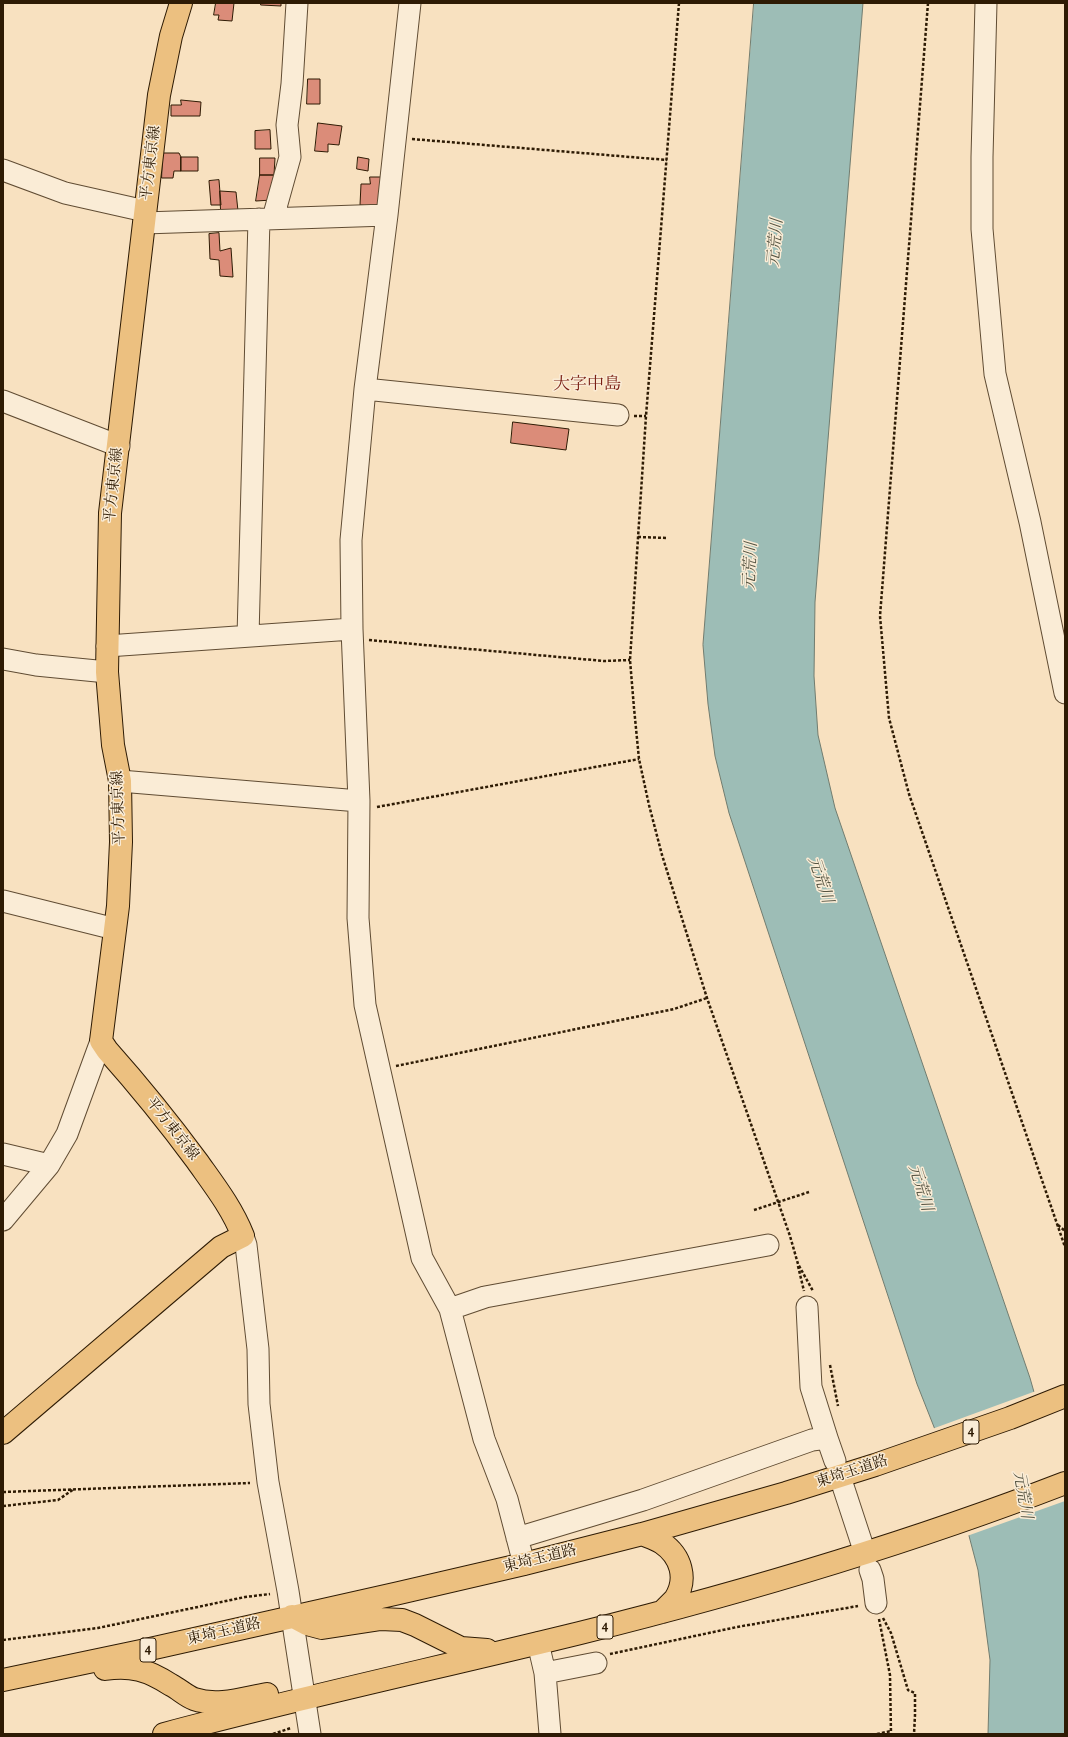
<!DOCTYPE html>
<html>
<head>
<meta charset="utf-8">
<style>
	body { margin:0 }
	#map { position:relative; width:1068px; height:1737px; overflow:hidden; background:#f8e1c0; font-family:Alegreya,serif }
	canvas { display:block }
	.frame { position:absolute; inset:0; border:4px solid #2e1b04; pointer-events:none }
</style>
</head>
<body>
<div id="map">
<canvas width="1068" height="1737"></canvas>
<div class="frame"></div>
</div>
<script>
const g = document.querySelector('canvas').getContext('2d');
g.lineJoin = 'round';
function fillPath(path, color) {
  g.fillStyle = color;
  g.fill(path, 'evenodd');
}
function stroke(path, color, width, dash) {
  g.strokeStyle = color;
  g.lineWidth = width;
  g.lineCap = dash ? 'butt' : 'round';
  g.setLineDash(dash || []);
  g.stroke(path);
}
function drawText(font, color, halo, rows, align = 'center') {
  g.font = font + ' Alegreya,"Noto Serif JP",serif';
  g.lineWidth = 3;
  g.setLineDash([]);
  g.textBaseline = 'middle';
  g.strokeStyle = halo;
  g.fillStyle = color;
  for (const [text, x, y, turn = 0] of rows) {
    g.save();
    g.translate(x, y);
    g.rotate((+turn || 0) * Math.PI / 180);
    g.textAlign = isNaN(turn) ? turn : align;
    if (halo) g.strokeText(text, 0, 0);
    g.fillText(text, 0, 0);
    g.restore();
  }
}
const water = new Path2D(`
	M754 3H863L815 602 814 676 818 735 835 808 1030 1378 1065 1501V1734H988L990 1660 978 1570 953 1475 917 1384 729 813 715 756 708 704 703 645Z`);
const pier = new Path2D(`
	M1036 1391 1065 1494V1501L967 1536 951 1475 932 1429Z`);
const building = new Path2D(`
	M216 3H234L232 21 218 20 219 15H214Z
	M261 3H281V6L261 5Z
	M308 79H320V104H307Z
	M181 100 201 102 200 116H171V105H181Z
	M318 123 342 126 339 145 328 144V152L315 151Z
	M270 130 271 149H255V131Z
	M163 153H179L181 157V171H174L173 178H162Z
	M181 157H198V171H181Z
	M358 157 369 159 368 171 357 169Z
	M260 158H275L274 175H260Z
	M260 175H274L272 200 256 201Z
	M370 177H381L379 207 360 205 361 184H370Z
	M219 180 221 205H211L209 181Z
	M220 191 236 192 238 211H221Z
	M219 233 220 251 231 248 233 277 220 276 219 260 210 259 209 234Z
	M513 422 569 429 566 450 511 443Z`);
const path = new Path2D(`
	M679 3 646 416 630 660 634 708 639 759 649 805 662 855 707 998 790 1236 798 1264 813 1291
	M928 3 880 616 889 718 909 794 1065 1247
	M412 139 667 160
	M634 416H646
	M638 537 667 538
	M369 640 604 661 630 660
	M377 807 639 759
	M396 1066 674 1009 707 998
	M754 1210 809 1192
	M1058 1225 1065 1231
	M798 1266 804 1291
	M830 1365 838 1406
	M3 1492 250 1483
	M3 1506 58 1500 74 1489
	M883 1618 891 1633 908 1690 915 1693V1715L914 1734
	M879 1619 890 1675 891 1734
	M3 1640 98 1628 245 1597 270 1594
	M610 1654 737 1627 858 1606
	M273 1734 291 1728
	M877 1734 891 1731`);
const minor = new Path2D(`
	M410 3 387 215 365 389 351 540 352 629 359 801 358 918 365 1005 422 1258 450 1309 484 1439 507 1499 524 1564
	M986 3 982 157V229L995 374 1030 522 1065 693
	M3 170 65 193 145 211
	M273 218 290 157 287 125 292 84 297 3
	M144 223 387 215
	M365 389 618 415
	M3 401 119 446
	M248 636 259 219
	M107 646 352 629
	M3 659 36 665 107 672
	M120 781 359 801
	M3 901 115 929
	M3 1154 49 1165
	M3 1220 49 1165 67 1134 101 1041
	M243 1236 246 1245 258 1349 259 1404 268 1482 288 1591 310 1734
	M807 1307 811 1387 827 1438
	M450 1309 485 1297 768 1245
	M843 1486 863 1547
	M517 1538 643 1500 812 1440 827 1438 835 1461
	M870 1570 873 1579 876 1603
	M538 1643 545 1673 550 1734
	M545 1673 596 1663`);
const major = new Path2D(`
	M3 1433 221 1247 243 1236C232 1208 214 1185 197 1161 169 1123 139 1086 107 1050L101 1041 118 906 121 842 120 781 113 745 107 672 110 513 159 95 171 36 181 3`);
const highway = new Path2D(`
	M642 1534C649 1537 656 1539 662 1543 681 1556 688 1579 675 1599 671 1603 666 1608 662 1612
	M292 1616 307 1624 322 1628 381 1619 402 1620 415 1625 461 1648 487 1650
	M105 1669C131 1665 148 1670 171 1685 179 1689 186 1696 194 1699 218 1707 244 1698 267 1694
	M3 1680 141 1651 399 1593 524 1564 642 1534 786 1493 875 1465 1010 1418 1065 1396
	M164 1734C302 1697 442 1667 580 1633 745 1592 907 1544 1065 1483`);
const shields = [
	[971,1432,16],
	[605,1627,16],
	[148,1650,16]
];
const shieldNames = [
	["4",971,1432],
	["4",605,1627],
	["4",148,1650]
];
const streetNames = [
	["平方東京線",151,163,-83],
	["平方東京線",114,485,-84],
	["平方東京線",119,808,-92],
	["平方東京線",172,1129,52],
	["東埼玉道路",852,1472,-18],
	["東埼玉道路",540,1559,-14],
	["東埼玉道路",224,1632,-13]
];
const waterNames = [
	["元荒川",776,243,-85],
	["元荒川",751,566,-87],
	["元荒川",820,880,72],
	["元荒川",920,1188,73],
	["元荒川",1022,1495,80]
];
const quarterNames = [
	["大字中島",587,385]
];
fillPath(water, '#9dbdb6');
stroke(water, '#717c6f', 1);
fillPath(pier, '#f8e1c0');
fillPath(building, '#db8c79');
stroke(building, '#2e1b04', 1);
stroke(minor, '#604c33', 23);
stroke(major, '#2e1b04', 24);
stroke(highway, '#2e1b04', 24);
stroke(path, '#2e1b04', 2.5, [3, 2]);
stroke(minor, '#faecd6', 21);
stroke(major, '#ecc080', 22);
stroke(highway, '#ecc080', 22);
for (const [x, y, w] of shields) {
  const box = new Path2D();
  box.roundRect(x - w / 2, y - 12, w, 24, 3);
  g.fillStyle = '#faecd6';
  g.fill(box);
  stroke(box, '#2e1b04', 1);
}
drawText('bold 14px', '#2e1b04', null, shieldNames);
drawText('15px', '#2e1b04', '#faecd6', streetNames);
drawText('italic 16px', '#555442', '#faecd6', waterNames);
drawText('17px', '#7a1f14', '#faecd6', quarterNames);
</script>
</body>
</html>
